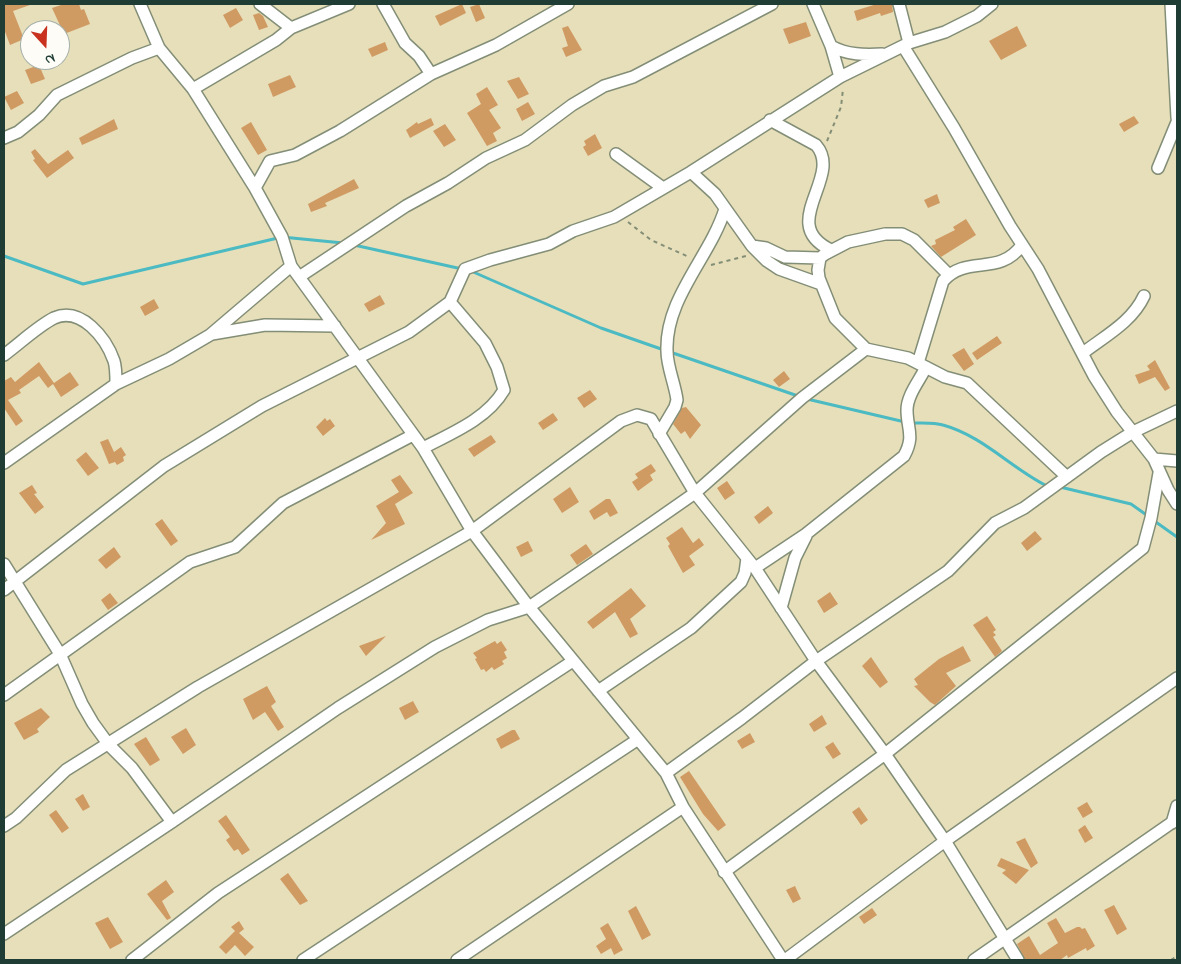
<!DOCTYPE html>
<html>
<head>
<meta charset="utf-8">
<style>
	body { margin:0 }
	#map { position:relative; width:1181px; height:964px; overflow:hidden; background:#e7dfba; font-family:"Indie Flower",sans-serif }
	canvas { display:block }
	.frame { position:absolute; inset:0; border:5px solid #1f3d34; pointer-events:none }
	.north { position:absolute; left:20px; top:20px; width:50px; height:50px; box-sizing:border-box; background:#fdfcf7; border:1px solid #a4b0a9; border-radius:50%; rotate:160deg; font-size:14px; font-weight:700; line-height:20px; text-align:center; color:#1f3d34 }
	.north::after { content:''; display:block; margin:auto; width:18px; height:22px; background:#c8321e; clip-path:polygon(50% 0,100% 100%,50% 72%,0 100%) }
</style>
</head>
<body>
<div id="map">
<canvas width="1181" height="964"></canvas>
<div class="frame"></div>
<div class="north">N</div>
</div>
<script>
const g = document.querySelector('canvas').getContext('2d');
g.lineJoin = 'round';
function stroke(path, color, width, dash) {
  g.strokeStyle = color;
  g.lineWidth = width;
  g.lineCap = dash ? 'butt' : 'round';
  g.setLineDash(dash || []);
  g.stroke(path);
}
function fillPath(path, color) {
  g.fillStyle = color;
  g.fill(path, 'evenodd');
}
const stream = new Path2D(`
	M354 245 462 269
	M4 256 83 284 282 237 343 243
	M471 271 601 328 664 350
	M670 352 798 396
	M807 399 905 422
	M912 423C921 423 934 422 943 425 983 436 1011 468 1047 486
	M1060 487 1131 504 1148 516
	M1153 520 1177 537`);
const building = new Path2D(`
	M4 4 30 5 13 11 24 39 10 45 4 29Z
	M64 4H79L81 10 84 9 90 24 64 34 52 8Z
	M462 4 466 13 440 26 435 16Z
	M479 4 485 18 476 22 470 7Z
	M877 4H892L893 12 881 16 880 13 857 21 854 11Z
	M236 8 243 20 230 28 223 15Z
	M259 13 263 16 268 27 259 30 253 15Z
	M806 22 811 36 789 44 783 29Z
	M568 26 582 50 566 57 562 48 568 46 562 28Z
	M1017 26 1027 46 1001 60 989 41Z
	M385 42 388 50 372 57 368 49Z
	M39 65 45 79 31 84 25 70Z
	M290 75 296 87 273 97 268 84Z
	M519 77 529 94 518 99 507 81Z
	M487 87 498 105 489 110 501 128 493 133 497 141 487 146 467 113 481 104 476 94Z
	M17 91 24 103 11 110 4 97Z
	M528 102 535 114 522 121 516 109Z
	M1134 116 1139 123 1124 132 1119 124Z
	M431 118 434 125 410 138 406 130 417 122 418 124Z
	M114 119 118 129 82 145 79 138Z
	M251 122 267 150 258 155 241 128Z
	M445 124 456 140 444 147 433 131Z
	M595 134 602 148 588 156 583 147 586 145 584 141Z
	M35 149 48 164 68 150 74 158 47 178 33 160 35 159 31 152Z
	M354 179 359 188 325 203 327 206 311 212 308 204Z
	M937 194 940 203 928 208 924 200Z
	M966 219 976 235 941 257 931 246 936 244 935 240 955 230 953 227Z
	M380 295 385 304 369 312 364 304Z
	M154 299 159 308 145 316 140 307Z
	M997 336 1002 343 977 360 972 353Z
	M964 348 974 364 964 371 952 355Z
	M1155 360 1170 388 1165 391 1155 377 1139 384 1135 375 1150 370 1147 366Z
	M39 362 54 383 70 372 79 385 61 397 53 384 48 388 39 376 19 390 21 393 8 400 23 421 16 426 4 408V381L11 377 15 382Z
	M784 371 790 379 779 387 773 380Z
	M590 390 597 399 584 408 577 398Z
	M686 407 701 425 690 439 685 431 681 434 673 424 682 408Z
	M553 413 558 420 543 430 538 423Z
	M325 418 327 421 330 419 335 426 323 436 316 427Z
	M491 435 496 442 474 457 468 449Z
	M108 439 114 452 121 447 126 455 123 457 124 461 117 465 115 462 109 464 100 442Z
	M86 452 99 468 88 476 76 460Z
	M651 464 656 471 650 475 653 480 638 491 632 482 638 478 635 474Z
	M400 475 413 493 395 504 405 524 371 540 386 523 376 506 399 492 391 480Z
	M727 481 735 493 725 500 717 488Z
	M32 485 37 493 34 494 44 507 35 514 19 493Z
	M570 487 579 502 562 513 553 499Z
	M606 499H610L618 513 610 517 607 512 594 520 589 511Z
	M768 506 773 513 759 524 754 517Z
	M162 519 178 541 171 546 155 524Z
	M682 527 693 543 699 538 704 545 689 556 695 565 683 573 668 546 670 544 666 538Z
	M1035 531 1042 539 1027 551 1021 543Z
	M528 541 533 551 521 557 516 547Z
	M586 544 593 554 577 565 570 555Z
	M114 547 121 557 106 569 98 560Z
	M631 588 646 606 630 619 638 634 630 638 615 612 593 629 587 622Z
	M830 592 838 604 824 613 817 601Z
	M110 593 118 603 108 610 101 600Z
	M987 616 996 630 993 632 996 635 993 637 1002 651 995 657 973 625Z
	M386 636 366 656 359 646Z
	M495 641 497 644 501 641 507 650 504 652 507 658 502 661 504 664 494 670 492 667 486 672 484 669 481 670 475 659 477 658 473 653Z
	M963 646 971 661 946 673 956 686 935 705 930 702 914 686 918 685 914 679 939 659Z
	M871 657 888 682 880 688 862 666Z
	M267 686 276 702 271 706 284 727 278 731 265 712 253 720 243 699Z
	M413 701 419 712 405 720 399 708Z
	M41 708 50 717 37 729 39 732 24 740 14 723Z
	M822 715 827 724 814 732 809 724Z
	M186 728 196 745 183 754 171 737Z
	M512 730H515L520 739 501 749 496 739Z
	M750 733 755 742 742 749 737 741Z
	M146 737 160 760 150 766 134 744Z
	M833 742 841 754 833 759 825 747Z
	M689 771 726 825 718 831 703 814 680 777Z
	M83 794 90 807 83 811 75 799Z
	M1087 802 1093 812 1083 818 1077 808Z
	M859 807 868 820 861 825 852 812Z
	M56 810 69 828 62 833 49 815Z
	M226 815 250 850 242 855 238 849 234 851 226 840 230 837 218 821Z
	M1085 825 1093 838 1085 843 1078 830Z
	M1025 838 1038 863 1031 868 1016 842Z
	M1001 858 1029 870 1016 884 1002 873 1006 870 997 866Z
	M288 873 308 901 300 905 280 879Z
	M166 880 174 892 162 901 171 918 167 920 147 894Z
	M795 886 801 899 793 903 786 890Z
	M1114 905 1127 929 1117 935 1104 910Z
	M636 906 651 935 642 940 628 911Z
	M872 908 877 915 864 924 859 917Z
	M108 917 123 942 110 949 95 923Z
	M1056 918 1065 933 1077 927H1080L1082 929 1085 928 1095 946 1087 951 1086 948 1068 958 1067 955 1060 960H1025L1017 944 1029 936 1040 955 1058 943 1047 923Z
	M239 921 244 929 239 933 254 947 245 956 235 945 226 954 219 947 235 931 231 927Z
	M608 923 623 950 614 955 611 948 601 954 596 946 606 939 600 928Z`);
const path = new Path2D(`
	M827 141 841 107 843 89
	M628 222 651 240 689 257
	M711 265 746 256
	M1171 960 1177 956`);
const street = new Path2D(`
	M140 4 159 48 193 89 255 188 282 237 291 266 423 448 472 531 529 607 666 773 683 807 783 960
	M260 4 291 28
	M383 4 405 43 419 56 431 74
	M813 4 831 46 840 77
	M899 4 909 43
	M1171 4 1177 118
	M831 46C847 55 865 55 882 54
	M903 46 954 128 1010 226 1038 269 1094 376 1117 412 1154 459 1168 490 1177 504
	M193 89 276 40 291 28 349 4
	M770 120 816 145C844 177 776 224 831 250
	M4 138 18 132 39 115 57 95 132 58 159 48
	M616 154 663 188
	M1158 168 1177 122
	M691 172 715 194 752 246 767 261 779 269 821 284
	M255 188 270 161 295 155 340 131 431 74 496 45 568 4
	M752 246 766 248 785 257 820 258
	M949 275 914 240 902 234H885L848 242 825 254 820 258 818 270 819 278 835 318 866 349 908 358 945 377 967 383 1067 477
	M299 277 406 206 448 183 486 158 525 140 572 105 604 86 633 77 772 4
	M212 334 265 325 335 326
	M1083 353C1105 336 1132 322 1144 296
	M4 355C19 344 38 326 54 318 81 306 106 338 114 361 116 367 116 377 116 384
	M918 363 943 281C967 254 999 277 1022 245
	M659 434 675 407 677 400C675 384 667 367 667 351 665 298 710 257 725 209
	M423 448C452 433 487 419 504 390L497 367 485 343 450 302
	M1154 459 1177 461
	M4 463 116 384 169 359 210 335 291 266
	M4 564 60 654 82 704 93 723 109 745 132 768 172 822
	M755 568 806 534 904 456C915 436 907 429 907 410 907 395 920 380 926 367
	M4 590 164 466 262 406 409 332 450 302 465 269 490 260 549 244 573 231 614 217 691 172 840 77 909 43 945 32 977 16 992 4
	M781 608 795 558 806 536
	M598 691 691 628 741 582 745 573 747 558
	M4 695 190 562 235 547 283 503 413 435
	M666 773 742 718 816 661 948 571 995 523 1024 508 1101 452 1133 432 1177 411
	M1172 823 1177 806
	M4 826 16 818 66 770 198 687 472 531 621 421 637 415 651 419 695 493 755 568 816 661 885 754 945 841 1018 960
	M724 872 885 754 1143 548 1151 518 1159 473
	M4 934 172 822 338 708 435 647 488 620 529 607 652 523 695 493 802 398 866 349
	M132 960 218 893 573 661
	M303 960 637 740
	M457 960 683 807
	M785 960 945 841 1177 678
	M974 960 1177 819`);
stroke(stream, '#4bbac2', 3);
fillPath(building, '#d09a63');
stroke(street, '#838e77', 14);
stroke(path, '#838e77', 2, [4, 4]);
stroke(street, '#fff', 11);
</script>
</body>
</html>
